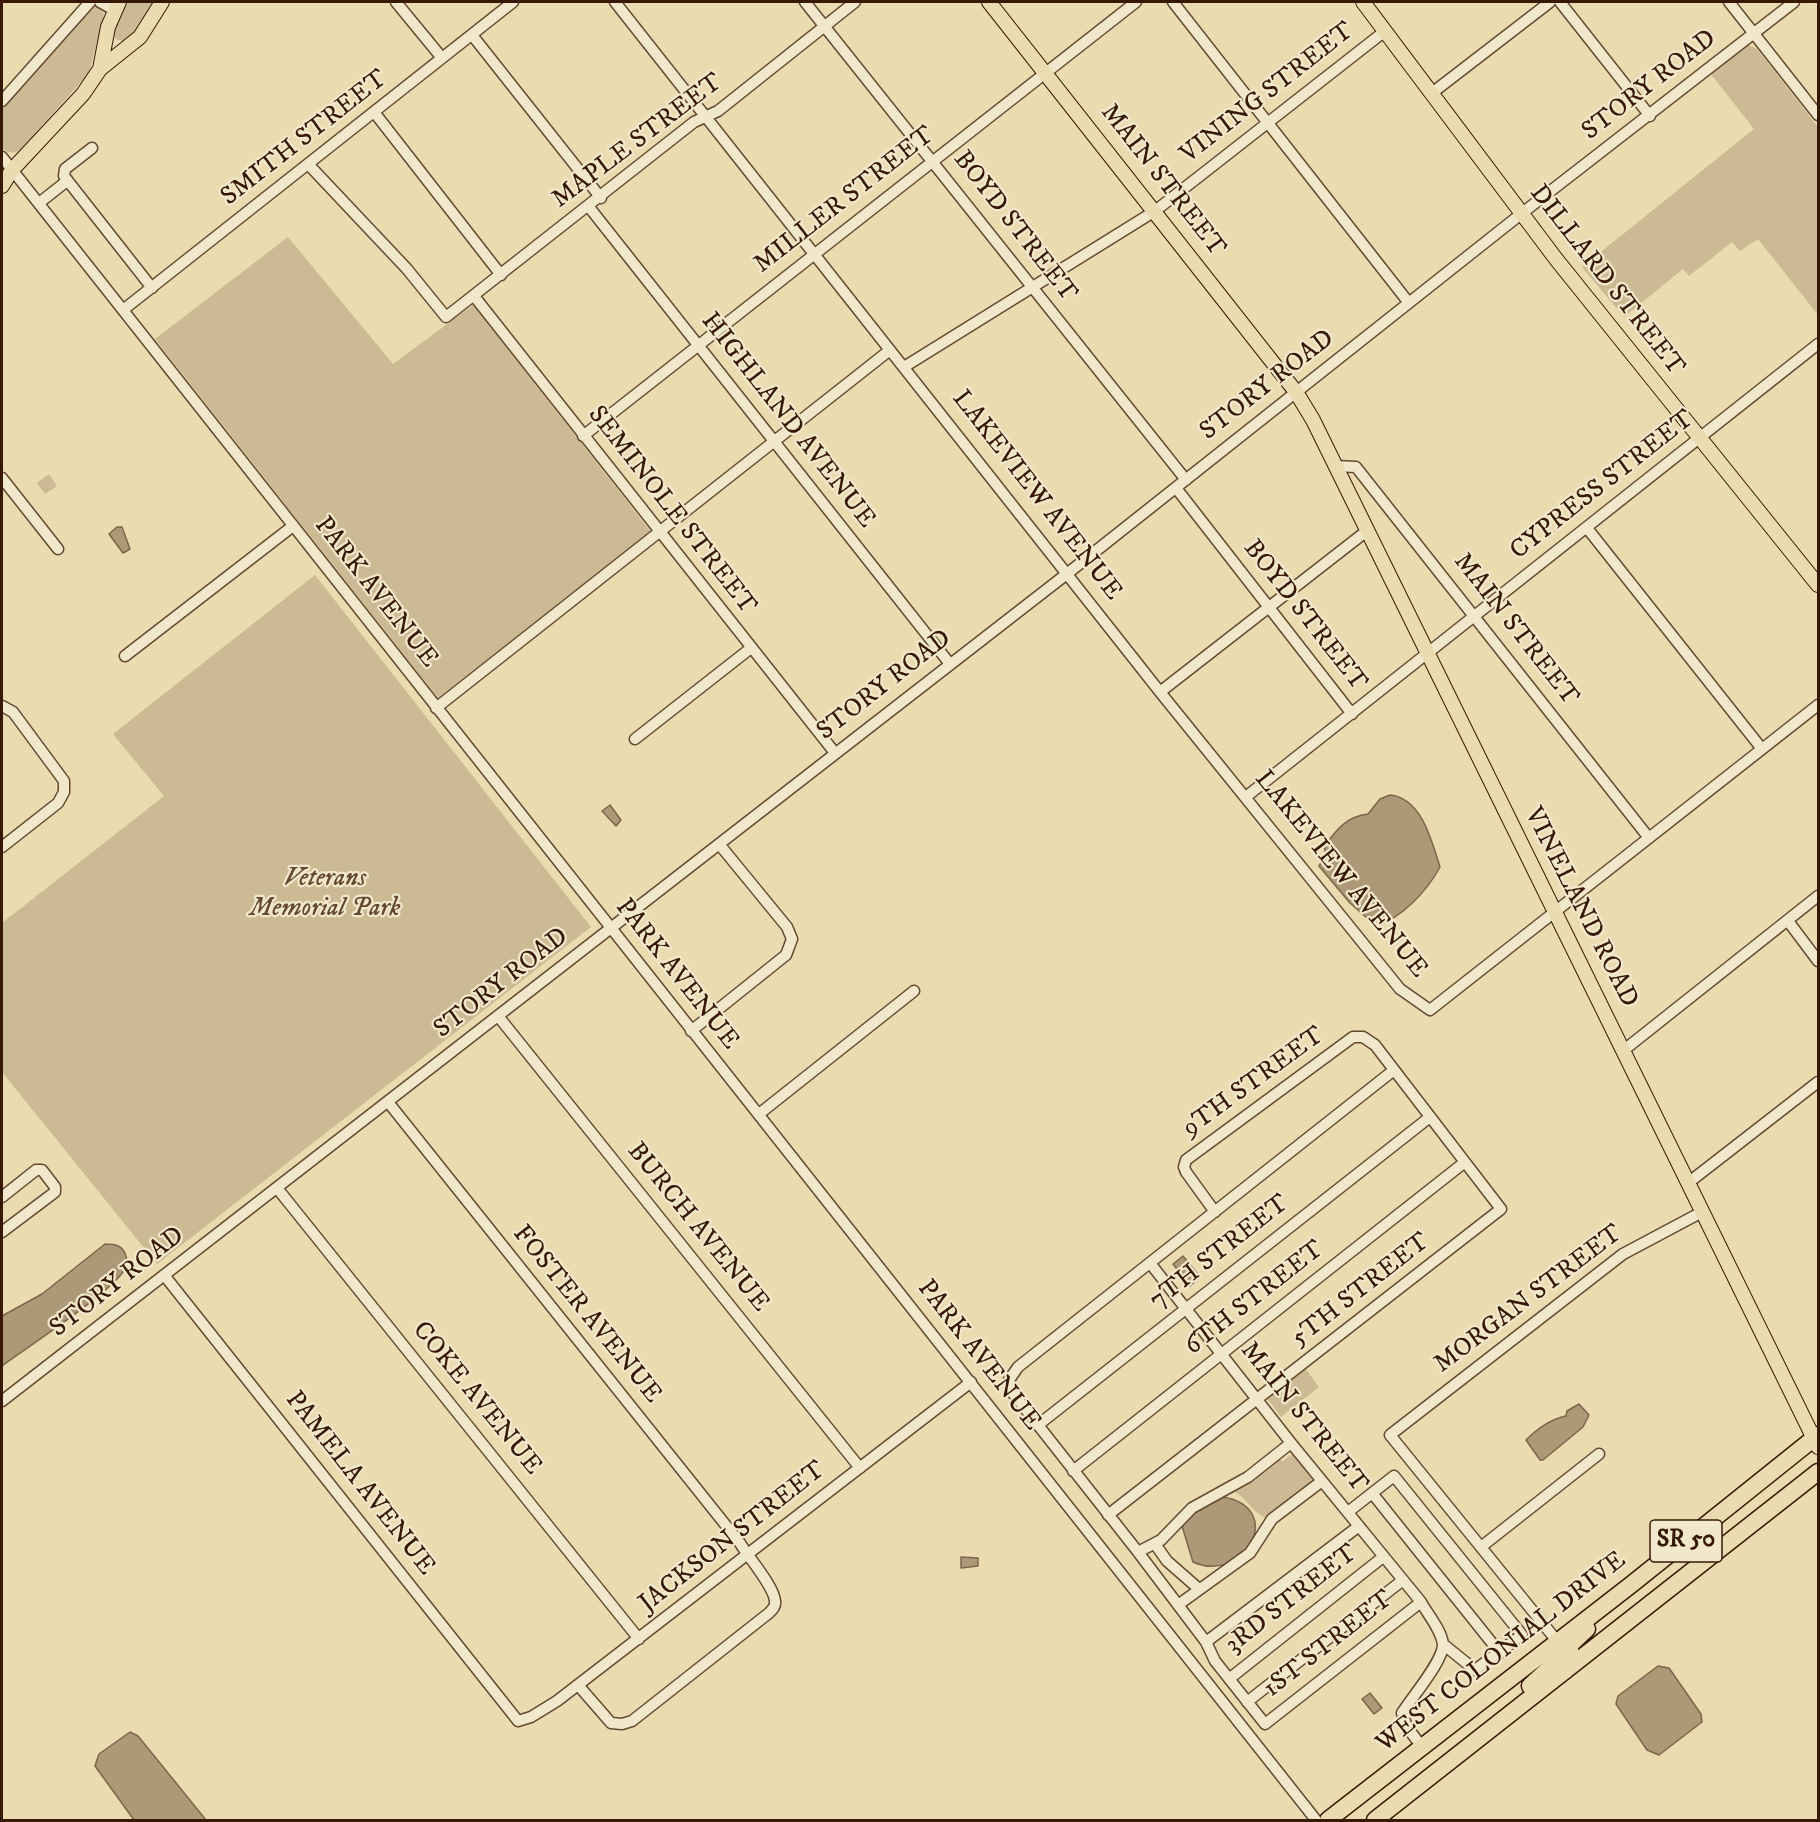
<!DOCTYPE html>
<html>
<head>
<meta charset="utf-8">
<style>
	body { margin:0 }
	#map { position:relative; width:1820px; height:1822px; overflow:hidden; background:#eadbb1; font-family:"IM FELL DW Pica",serif }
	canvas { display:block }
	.frame { position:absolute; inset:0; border:3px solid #371805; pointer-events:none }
</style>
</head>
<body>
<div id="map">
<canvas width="1820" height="1822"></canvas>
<div class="frame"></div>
</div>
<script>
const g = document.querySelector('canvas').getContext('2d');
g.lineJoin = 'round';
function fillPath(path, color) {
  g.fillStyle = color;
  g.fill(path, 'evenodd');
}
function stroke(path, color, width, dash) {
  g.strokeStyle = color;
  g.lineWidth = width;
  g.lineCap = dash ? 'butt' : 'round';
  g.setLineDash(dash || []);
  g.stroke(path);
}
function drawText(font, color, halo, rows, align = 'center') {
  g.font = font + ' "IM FELL DW Pica",serif';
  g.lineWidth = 4.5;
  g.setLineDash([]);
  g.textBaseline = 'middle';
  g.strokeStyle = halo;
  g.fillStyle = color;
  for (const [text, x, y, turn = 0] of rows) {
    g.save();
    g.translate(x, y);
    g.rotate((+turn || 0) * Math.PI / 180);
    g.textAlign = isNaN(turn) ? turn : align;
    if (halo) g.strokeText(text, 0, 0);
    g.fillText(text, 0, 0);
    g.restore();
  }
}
const green = new Path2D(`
	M123 2H156L137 32 125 41 117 40 111 32Z
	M97 6 104 14 89 73 22 148C16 154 8 154 2 148V108L91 7Z
	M1748 45 1757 49 1818 127V315L1758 239 1740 251 1732 242 1689 276 1683 269 1624 317 1582 267 1754 129 1710 73Z
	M288 237 393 364 473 305 651 532 438 698 155 339Z
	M49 474 57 486 45 494 37 483Z
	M315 575 591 927 157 1264 2 1072V923L164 796 113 734Z
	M1305 1368 1319 1387 1281 1417 1267 1398Z
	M1292 1454 1315 1482 1268 1519C1255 1515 1247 1499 1235 1492L1278 1459 1283 1461Z`);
const water = new Path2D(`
	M117 527H122L130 549 123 553 109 534Z
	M1390 795C1422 798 1432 842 1440 867 1427 891 1402 918 1376 926L1350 903 1319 866 1326 854 1324 847C1336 830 1347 816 1368 814L1380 799Z
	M610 805 621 820 616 826 602 811Z
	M105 1244C114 1244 121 1245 125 1253 127 1258 128 1262 126 1267 117 1289 26 1348 2 1366V1316L42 1294Z
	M1183 1256 1200 1277 1190 1286 1173 1264Z
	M1579 1404 1589 1415 1583 1427 1543 1460H1540L1526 1440C1537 1429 1551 1419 1566 1416L1567 1411Z
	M1223 1497C1287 1508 1245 1585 1193 1562L1182 1526 1200 1507Z
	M961 1557 978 1558V1566L961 1568Z
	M1658 1666 1669 1668 1701 1714 1702 1722 1659 1755 1647 1750 1616 1704 1618 1696Z
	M1370 1693 1382 1708 1374 1714 1362 1699Z
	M130 1732 138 1736 206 1820H134L95 1766 99 1754Z`);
const minor = new Path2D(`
	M100 2 114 10
	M396 2 442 58
	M615 2 1160 692 1400 989 1430 1010 1818 705
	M805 2 1186 480
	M1173 2 1409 303
	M1560 2 1650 116
	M1729 2 1818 115
	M472 35 601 198
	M1432 93 1550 2
	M2 101 90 2
	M374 112 501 275
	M92 148 65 169 64 176 152 288
	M2 157 1316 1820
	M308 164 407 269 446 317 694 122 718 111 855 2
	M39 203 67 181
	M589 207 950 664
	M474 296 835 753
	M123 310 513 2
	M904 367 1155 211 1385 31
	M583 436 1136 2
	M1336 466 1356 467 1649 838
	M2 478 58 549
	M1176 488 1352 714
	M1587 528 1762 749
	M125 656 293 526
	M1160 692 1368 530
	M2 706 13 712 64 781V792L58 803 2 847
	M436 708 890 350
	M635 739 751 648
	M1247 796 1818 344
	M1788 921 1818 961
	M498 1016 860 1468
	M691 1031 786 955 792 939 787 927 719 844
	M1624 1050 1818 896
	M388 1102 740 1543C748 1557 774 1586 775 1601 776 1606 773 1609 769 1613L632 1721 622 1724 611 1723 578 1685
	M759 1114 914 991
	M1688 1183 1818 1082
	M277 1188 639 1639
	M2 1197 36 1170H42L55 1187V1192L2 1232
	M1150 1263 1291 1443 1421 1602C1428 1615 1441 1629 1443 1644 1444 1660 1412 1697 1402 1713L1407 1727 1422 1747
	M164 1275 518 1721 531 1717 557 1701 971 1382
	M2 1401 1068 573 1521 214 1794 2
	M1038 1425 1430 1117
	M1291 1443 1248 1477 1192 1508 1161 1540 1138 1552 1012 1392 1009 1380 1018 1367 1394 1070
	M1073 1471 1465 1162
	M1372 1493 1500 1653
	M1348 1512 1394 1476 1522 1635 1475 1670 1443 1644
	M1108 1515 1501 1209 1375 1045 1363 1037H1353L1186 1160 1184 1167 1186 1172 1215 1212
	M1155 1544 1167 1561 1199 1589
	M1481 1547 1599 1454
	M1138 1552 1206 1642 1215 1661 1265 1724 1421 1602
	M1178 1605 1250 1553 1272 1519 1322 1481
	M1557 1641 1390 1435 1623 1254 1702 1212
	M1206 1642 1359 1526
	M1229 1679 1383 1557
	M1247 1702 1403 1580`);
const major = new Path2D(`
	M989 2 1296 392 1313 420 1818 1447
	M1363 2 1556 259 1818 585
	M100 69 108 27 119 2
	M2 186 12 170 83 94 100 69 140 37 162 2`);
const highway = new Path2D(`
	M1565 1671 1571 1644 1587 1629
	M1530 1686 1554 1664 1557 1641
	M1328 1820 1632 1584 1818 1435
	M1375 1820 1818 1472`);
const shields = [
	[1686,1541,72]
];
const shieldNames = [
	["SR 50",1686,1541]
];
const streetNames = [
	["STORY ROAD",1650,86,-38],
	["VINING STREET",1268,94,-38],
	["SMITH STREET",305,139,-38],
	["MAPLE STREET",638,142,-37],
	["MAIN STREET",1162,181,52],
	["MILLER STREET",845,201,-38],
	["BOYD STREET",1014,227,52],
	["DILLARD STREET",1606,281,52],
	["STORY ROAD",1268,386,-38],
	["HIGHLAND AVENUE",787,421,52],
	["CYPRESS STREET",1603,486,-38],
	["LAKEVIEW AVENUE",1036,496,52],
	["SEMINOLE STREET",671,511,52],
	["PARK AVENUE",375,593,52],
	["BOYD STREET",1304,616,52],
	["MAIN STREET",1515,630,52],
	["STORY ROAD",885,686,-38],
	["LAKEVIEW AVENUE",1340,875,51],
	["VINELAND ROAD",1580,908,63],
	["PARK AVENUE",676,975,52],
	["STORY ROAD",502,984,-38],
	["9TH STREET",1254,1083,-36],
	["BURCH AVENUE",697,1228,51],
	["7TH STREET",1220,1253,-38],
	["STORY ROAD",118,1283,-38],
	["5TH STREET",1361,1291,-38],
	["6TH STREET",1255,1299,-38],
	["MORGAN STREET",1529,1300,-37],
	["FOSTER AVENUE",586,1315,51],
	["PARK AVENUE",978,1356,52],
	["COKE AVENUE",476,1399,51],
	["MAIN STREET",1303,1418,51],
	["PAMELA AVENUE",359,1484,52],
	["JACKSON STREET",733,1538,-38],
	["3RD STREET",1292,1600,-38],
	["1ST STREET",1329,1645,-38],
	["WEST COLONIAL DRIVE",1502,1653,-38]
];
const parkNames = [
	["Veterans",325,880],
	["Memorial Park",325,910]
];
fillPath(green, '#ccba94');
fillPath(water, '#ad9977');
stroke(water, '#7e6549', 1.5);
stroke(minor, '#644930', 13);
stroke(major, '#371805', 16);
stroke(highway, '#371805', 19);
stroke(minor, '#f1e8cc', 10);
stroke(major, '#eadbb1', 14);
stroke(highway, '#eadbb1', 16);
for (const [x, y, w] of shields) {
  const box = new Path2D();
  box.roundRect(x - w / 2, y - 21, w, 42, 4.5);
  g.fillStyle = '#f1e8cc';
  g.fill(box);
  stroke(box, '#371805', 1.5);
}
drawText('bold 24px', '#371805', null, shieldNames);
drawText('26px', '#371805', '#f1e8cc', streetNames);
drawText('italic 26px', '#644930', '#f1e8cc', parkNames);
</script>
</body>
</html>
